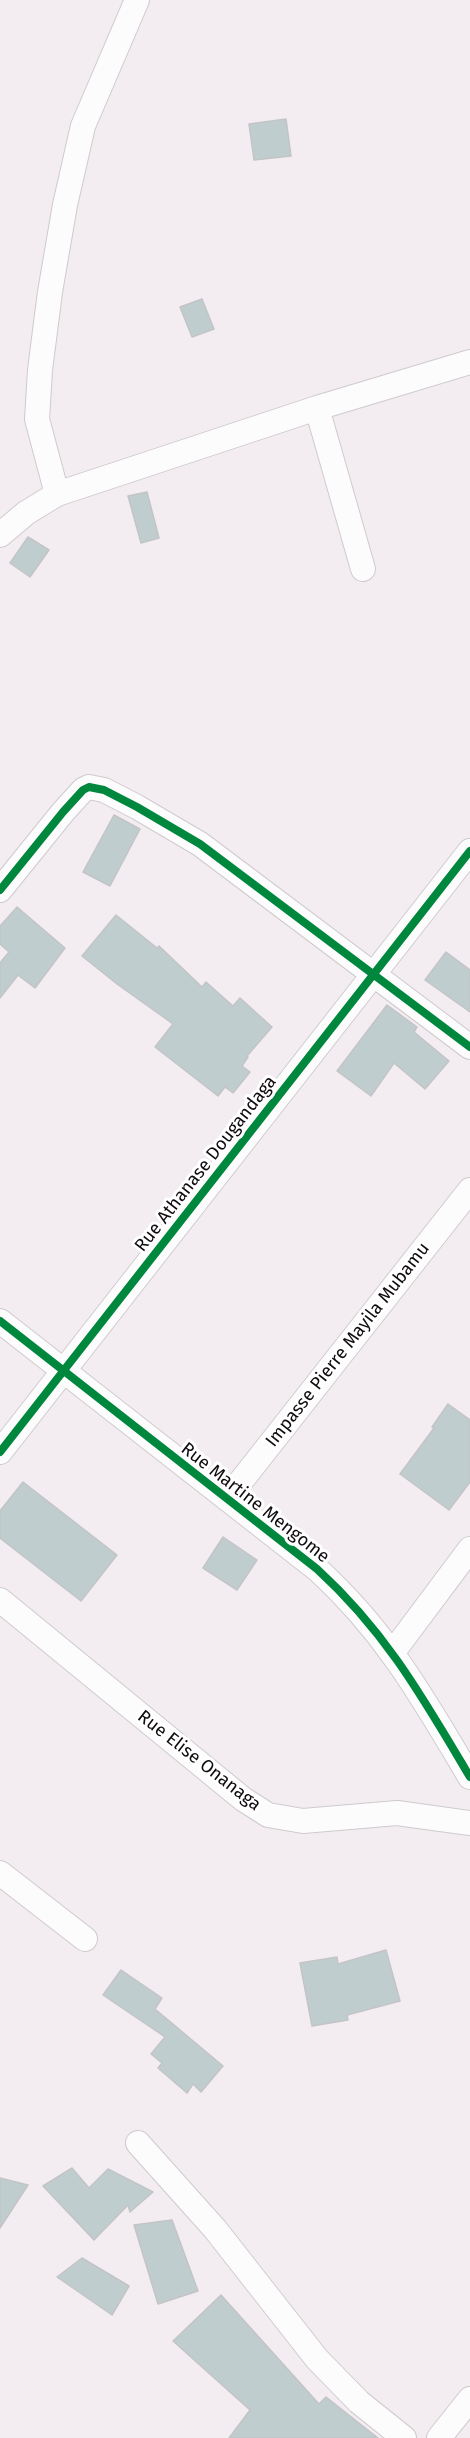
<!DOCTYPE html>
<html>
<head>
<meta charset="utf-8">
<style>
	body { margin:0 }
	canvas { display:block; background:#f3edf2 }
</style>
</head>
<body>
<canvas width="470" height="2438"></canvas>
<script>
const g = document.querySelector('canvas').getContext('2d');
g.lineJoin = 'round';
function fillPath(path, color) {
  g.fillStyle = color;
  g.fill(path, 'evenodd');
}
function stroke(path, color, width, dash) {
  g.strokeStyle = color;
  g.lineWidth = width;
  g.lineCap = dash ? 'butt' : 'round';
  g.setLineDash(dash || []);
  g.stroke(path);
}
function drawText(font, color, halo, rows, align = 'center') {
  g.font = font + ' "Fira Sans",sans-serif';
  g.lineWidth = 6;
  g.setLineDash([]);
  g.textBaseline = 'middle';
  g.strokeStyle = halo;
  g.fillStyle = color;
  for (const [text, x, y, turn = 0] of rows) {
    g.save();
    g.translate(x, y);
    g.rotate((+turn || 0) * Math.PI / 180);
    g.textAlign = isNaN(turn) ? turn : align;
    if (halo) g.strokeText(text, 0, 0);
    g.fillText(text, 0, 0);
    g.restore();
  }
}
const building = new Path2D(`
	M286 119 291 156 254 160 249 124Z
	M202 299 214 329 192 337 180 307Z
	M147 492 159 538 141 543 128 496Z
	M28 537 49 550 30 577 10 563Z
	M114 815 140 829 110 886 83 872Z
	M17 907 65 948 35 988 18 975 0 998V963L9 952 0 944V926Z
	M116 915 157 948 159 946 202 987 206 982 233 1006 240 998 272 1027 247 1056 248 1057 242 1066 250 1072 233 1093 225 1087 218 1096 155 1047 173 1024 117 984 82 956Z
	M446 952 470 970V1012L425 980Z
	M387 1005 417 1027 414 1032 449 1061 425 1089 394 1063 371 1096 337 1071Z
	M448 1404 470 1420V1482L449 1510 400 1474 434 1428 432 1427Z
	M23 1482 117 1555 81 1601 0 1538V1511Z
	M223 1537 257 1560 237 1590 203 1568Z
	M386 1950 400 2001 347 2015 348 2020 312 2026 300 1963 337 1957 338 1964Z
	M121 1970 162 1998 155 2009 223 2066 201 2092 193 2084 187 2093 158 2068 162 2063 151 2054 165 2037 103 1995Z
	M72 2168 89 2188 108 2169 153 2192 130 2212 128 2205 94 2240 43 2186Z
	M0 2178 28 2185 0 2228Z
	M172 2220 198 2291 158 2304 134 2225Z
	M82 2258 129 2286 112 2315 57 2277Z
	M221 2295 319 2404 326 2397 378 2438H229L250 2410 173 2341Z`);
const minor = new Path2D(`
	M317 408 363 569
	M57 494 37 419 40 370 50 292 65 205 83 126 137 0
	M0 535 26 513 57 494 317 408 470 362
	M0 890 63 812 83 790 89 787 104 790 137 807 200 844 470 1047
	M0 1321 317 1569C386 1632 423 1698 470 1777
	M0 1452 470 851
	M227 1499 470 1190
	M0 1600 243 1799 268 1815 303 1821 397 1813 470 1823
	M393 1652 470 1549
	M0 1873 85 1939
	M138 2143 215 2229 317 2359 359 2402 404 2438
	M439 2438 470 2399`);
const cycleway = new Path2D(`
	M0 890 63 812 83 790 89 787 104 790 137 807 200 844 470 1047
	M0 1321 317 1569C386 1632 423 1698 470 1777
	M0 1452 470 851`);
const streetNames = [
	["Rue Athanase Dougandaga",206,1164,-52],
	["Impasse Pierre Mayila Mubamu",348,1345,-52],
	["Rue Martine Mengome",255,1503,38],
	["Rue Elise Onanaga",199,1761,38]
];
fillPath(building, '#c0cdcf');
stroke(building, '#c3c4c6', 1.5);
stroke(minor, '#cfcace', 26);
stroke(minor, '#fdfcfd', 24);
stroke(cycleway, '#00873e', 8);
drawText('18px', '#0f0b0f', '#fff', streetNames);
</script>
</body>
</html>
